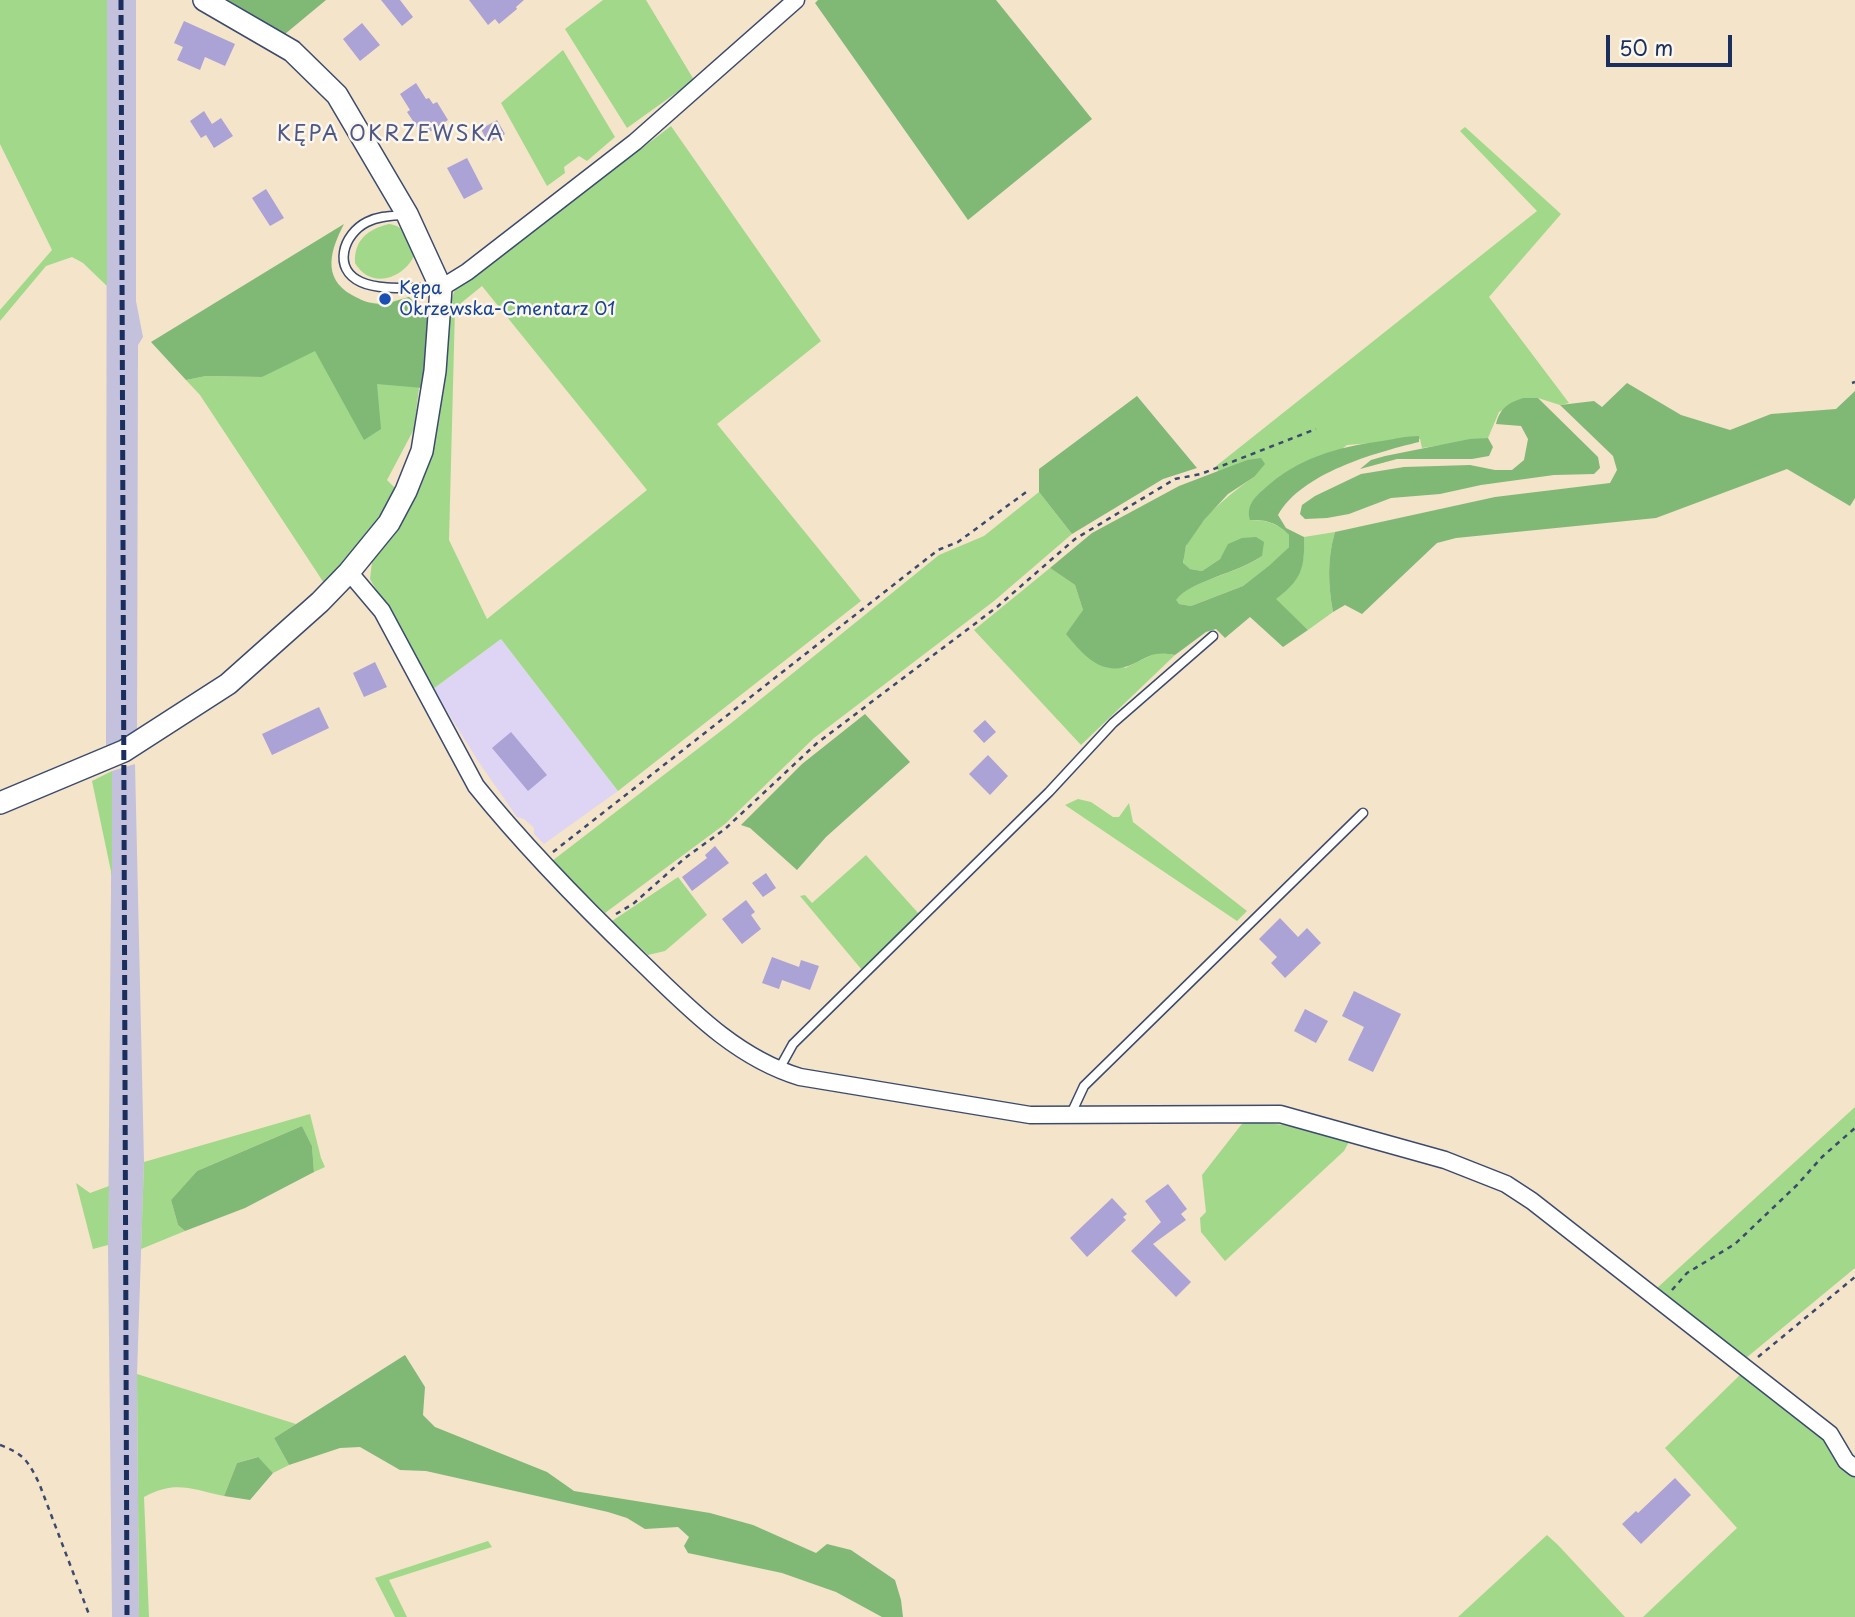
<!DOCTYPE html>
<html>
<head>
<meta charset="utf-8">
<style>
	body { margin:0 }
	#map { position:relative; width:1855px; height:1617px; overflow:hidden; background:#f4e4ca; font-family:"Playpen Sans",sans-serif }
	canvas { display:block }
	.scale { position:absolute; left:1606px; top:35px; width:126px; height:32px; box-sizing:border-box; border:4px solid #1b2f5e; border-top:0; padding-left:9px; font-size:21px; line-height:24px; white-space:nowrap; color:#1b2f5e; -webkit-text-stroke:5px #fbf7ec; paint-order:stroke }
</style>
</head>
<body>
<div id="map">
<canvas width="1855" height="1617"></canvas>
<div class="scale">50 m</div>
</div>
<script>
const g = document.querySelector('canvas').getContext('2d');
g.lineJoin = 'round';
function fillPath(path, color) {
  g.fillStyle = color;
  g.fill(path, 'evenodd');
}
function stroke(path, color, width, dash) {
  g.strokeStyle = color;
  g.lineWidth = width;
  g.lineCap = dash ? 'butt' : 'round';
  g.setLineDash(dash || []);
  g.stroke(path);
}
function drawText(font, color, halo, rows, align = 'center') {
  g.font = font + ' "Playpen Sans",sans-serif';
  g.lineWidth = 5;
  g.setLineDash([]);
  g.textBaseline = 'middle';
  g.strokeStyle = halo;
  g.fillStyle = color;
  for (const [text, x, y, turn = 0] of rows) {
    g.save();
    g.translate(x, y);
    g.rotate((+turn || 0) * Math.PI / 180);
    g.textAlign = isNaN(turn) ? turn : align;
    if (halo) g.strokeText(text, 0, 0);
    g.fillText(text, 0, 0);
    g.restore();
  }
}
const built = new Path2D(`
	M501 639 618 791 544 844 534 834V828L524 819 517 817 480 764 433 689Z`);
const industrial = new Path2D(`
	M107 0H136V301L143 337 138 345 137 737 106 746Z
	M135 764 144 1162 137 1374 139 1617H112L108 1245 112 771Z`);
const green = new Path2D(`
	M0 0H107V286L83 263 72 257 46 266 0 321V310L52 250 0 144Z
	M603 0H646L694 80 627 128 565 29Z
	M563 50 615 137 587 161 579 156 564 167 565 173 547 186 501 103Z
	M671 126 821 341 717 424 861 601 618 791 501 639 433 689 370 579 372 562 396 533 439 421 448 307 455 290ZM482 286 647 490 487 619 449 540 455 308Z
	M1465 127 1561 214 1489 297 1569 403 1560 405 1538 398H1523L1499 412 1488 438 1422 448 1420 439 1347 445 1250 520C1267 520 1277 523 1289 535L1290 546 1271 565 1243 586 1191 606 1179 604 1175 600C1192 580 1237 574 1262 556L1229 544 1220 559 1202 571 1190 569 1183 564C1184 559 1184 552 1186 547 1194 523 1233 491 1254 477L1247 460 1219 472 1215 467 1537 211 1460 131Z
	M389 224C405 226 409 238 416 251 407 278 371 291 355 263 354 240 368 229 389 224Z
	M409 297 423 388H419L414 429 387 480 397 490 360 546 324 583 200 395 186 380 206 376 262 377 365 302 383 304Z
	M1039 492 1072 534 994 601 814 738 725 824 605 913 552 861 730 724 939 555 984 536Z
	M1335 532C1327 559 1328 584 1333 612L1308 630 1275 599C1300 582 1305 567 1304 537Z
	M1050 568 1075 585 1083 610 1125 668 1158 652 1175 655 1081 745 974 630Z
	M112 771V876L92 781Z
	M1078 799 1091 802 1113 817H1119L1129 803 1133 822 1247 911 1237 921 1065 805Z
	M866 855 919 914 862 970 800 896 805 895 812 903Z
	M678 877 707 915 665 951 648 955 612 921Z
	M1855 1107V1268L1746 1358 1657 1288Z
	M310 1114 321 1158 325 1167 314 1172 312 1146 302 1126 197 1171 171 1200 178 1225 185 1231 141 1249 144 1162Z
	M1245 1120 1299 1127 1350 1140 1344 1151 1225 1261 1201 1232 1200 1218 1206 1212 1202 1175Z
	M76 1183 90 1193 109 1186 108 1245 93 1249Z
	M137 1374 296 1424 274 1438 289 1465 273 1473 257 1457 237 1463 224 1496C191 1489 175 1480 144 1497L149 1617H139Z
	M1741 1374 1821 1437 1843 1467 1855 1478V1617H1643L1737 1528 1665 1448Z
	M1547 1535 1558 1545 1625 1617H1458Z
	M488 1541 492 1547 389 1580 407 1617H395L375 1578Z`);
const forest = new Path2D(`
	M219 0H326L285 34Z
	M818 0H996L1092 119 968 220 815 3Z
	M344 224C331 249 321 278 352 295 361 300 371 305 383 304 391 304 401 299 409 297L430 317 423 388 377 384 381 429 364 440 315 351 262 377 206 376 186 380 151 342Z
	M1627 383 1681 415 1730 430 1771 414 1836 409 1855 391V498L1850 506 1787 469 1656 518 1456 538 1437 543 1362 614 1345 605 1333 612C1328 584 1327 559 1335 532L1495 497 1610 483 1617 470 1613 456 1560 405 1594 401 1602 407Z
	M1137 396 1197 468 1163 479 1072 534 1039 492V469Z
	M1523 398H1538L1598 457 1600 468 1594 474 1554 475 1481 485 1440 494 1391 498 1349 514 1327 518 1305 519 1300 514 1302 505 1315 496 1361 474 1404 467 1470 465 1495 470H1512L1524 460 1528 439 1521 426 1496 424C1500 408 1508 403 1523 398Z
	M1419 436V442C1374 453 1302 473 1278 515L1286 528 1304 537C1305 569 1301 580 1276 599L1308 630 1283 647 1250 617 1225 638 1216 629 1206 632 1175 655C1154 651 1152 655 1133 664 1103 678 1084 656 1066 634L1083 610 1075 585 1050 568 1092 533 1179 486 1247 460 1261 458 1265 464 1254 477 1228 494 1204 520 1186 546 1183 563 1190 569 1202 571 1220 559 1228 544 1242 538 1256 537 1264 542 1262 556C1238 573 1190 581 1176 600L1179 604 1191 606 1243 586 1270 565 1289 547V535C1276 522 1267 520 1250 520 1246 506 1254 498 1264 489 1298 458 1337 447 1382 441 1394 439 1407 436 1419 436Z
	M1488 438 1493 447 1489 456 1472 459H1397L1360 469 1371 460 1385 456 1470 439Z
	M865 714 910 762 826 837 797 870 750 828 741 825 802 764Z
	M302 1126 312 1146 314 1172 245 1208 185 1231 178 1225 171 1200 197 1171Z
	M405 1355 425 1387 423 1415 435 1427 547 1472 574 1491 710 1513 753 1525 816 1553 827 1544 851 1550 895 1580 901 1600 903 1617H882L836 1592 782 1573 688 1553 684 1546 689 1537 678 1527 645 1529 627 1518 608 1512 426 1471 400 1470 360 1447 340 1448 289 1465 274 1438Z
	M258 1457 273 1473 250 1500 224 1496 237 1463Z`);
const building = new Path2D(`
	M381 0H400L413 17 402 26Z
	M469 0H524L516 7 517 9 499 24 495 19 488 25Z
	M184 21 235 44 225 66 205 57 200 70 177 60 183 47 174 43Z
	M362 23 380 45 360 61 343 39Z
	M416 83 426 99 429 98 433 104 437 102 448 120 428 133 426 130 421 133 407 112 410 110 400 94Z
	M204 111 212 124 221 118 233 136 214 148 206 135 201 138 190 121Z
	M497 120 505 134 488 143 481 129Z
	M467 158 483 189 464 199 447 168Z
	M266 189 284 218 270 226 252 198Z
	M375 662 387 687 364 697 353 673Z
	M319 707 329 728 272 755 262 734Z
	M985 720 996 732 984 743 973 731Z
	M511 732 547 775 528 791 492 748Z
	M988 755 1008 776 990 795 969 774Z
	M715 846 729 863 692 891 682 877 707 858 705 855Z
	M766 873 776 888 763 897 752 883Z
	M746 900 755 912 751 915 761 929 742 944 722 919Z
	M1280 918 1298 937 1307 928 1321 943 1285 978 1271 963 1277 957 1259 939Z
	M772 957 799 967 801 960 819 966 810 990 782 980 779 989 762 983Z
	M1354 991 1401 1014 1373 1072 1348 1060 1364 1027 1342 1016Z
	M1305 1009 1328 1021 1316 1043 1294 1031Z
	M1168 1184 1187 1209 1181 1214 1186 1220 1153 1244 1191 1282 1176 1297 1131 1251 1161 1222 1145 1201Z
	M1112 1198 1127 1214 1123 1217 1126 1220 1087 1257 1070 1238Z
	M1675 1478 1691 1495 1641 1544 1622 1524 1636 1511 1638 1513Z`);
const path = new Path2D(`
	M1852 383 1855 382
	M553 852 938 550 958 542 1029 490
	M616 914 633 904 685 858 725 829 816 744 997 607 1075 539 1175 479 1201 474 1316 429
	M1672 1290 1687 1273 1735 1244 1797 1185 1822 1157 1855 1128
	M1758 1357 1855 1277
	M0 1445C24 1454 28 1461 39 1483L90 1617`);
const service = new Path2D(`
	M404 215C391 216 379 216 367 222 343 234 332 269 361 282 380 291 416 287 438 288
	M778 1071 793 1044 1049 792 1113 723 1213 636
	M1070 1116 1084 1086 1363 813`);
const minor = new Path2D(`
	M441 288 467 272 635 142 796 0
	M349 572 382 611 476 786C525 847 581 904 638 959 687 1006 734 1057 800 1077L1030 1115 1280 1114 1445 1160 1506 1184 1532 1201 1830 1434 1846 1461 1855 1468`);
const tertiary = new Path2D(`
	M0 803 124 751 228 684 320 602 349 572 389 523 406 491 422 451 435 371 441 288 407 214 337 95 292 51 204 0`);
const rail = new Path2D(`
	M121 0 127 1617`);
const markers = [
	[385,299,7,"#1a4fb4"]
];
const transitNames = [
	["Kępa",399,289],
	["Okrzewska-Cmentarz 01",399,310]
];
const quarterNames = [
	["KĘPA OKRZEWSKA",391,135]
];
fillPath(built, '#ded5f5');
fillPath(industrial, '#c3c1db');
fillPath(green, '#a1d88a');
fillPath(forest, '#80b876');
fillPath(building, '#aba2d5');
stroke(service, '#3c4a6e', 11);
stroke(minor, '#3c4a6e', 19);
stroke(tertiary, '#3c4a6e', 24);
stroke(path, '#3c4a6e', 2.5, [5, 5]);
stroke(service, '#fff', 8);
stroke(minor, '#fff', 16);
stroke(tertiary, '#fff', 21);
stroke(rail, '#1b2f5e', 5, [10, 5]);
for (const [x, y, r, color] of markers) {
  const dot = new Path2D();
  dot.arc(x, y, r, 0, 2 * Math.PI);
  g.fillStyle = color;
  g.fill(dot);
  stroke(dot, '#fbf7ec', 2.5);
}
drawText('18px', '#164399', '#fbf7ec', transitNames, 'left');
g.letterSpacing = '2px';
drawText('21px', '#4d5788', '#fbf7ec', quarterNames);
g.letterSpacing = '0px';
</script>
</body>
</html>
